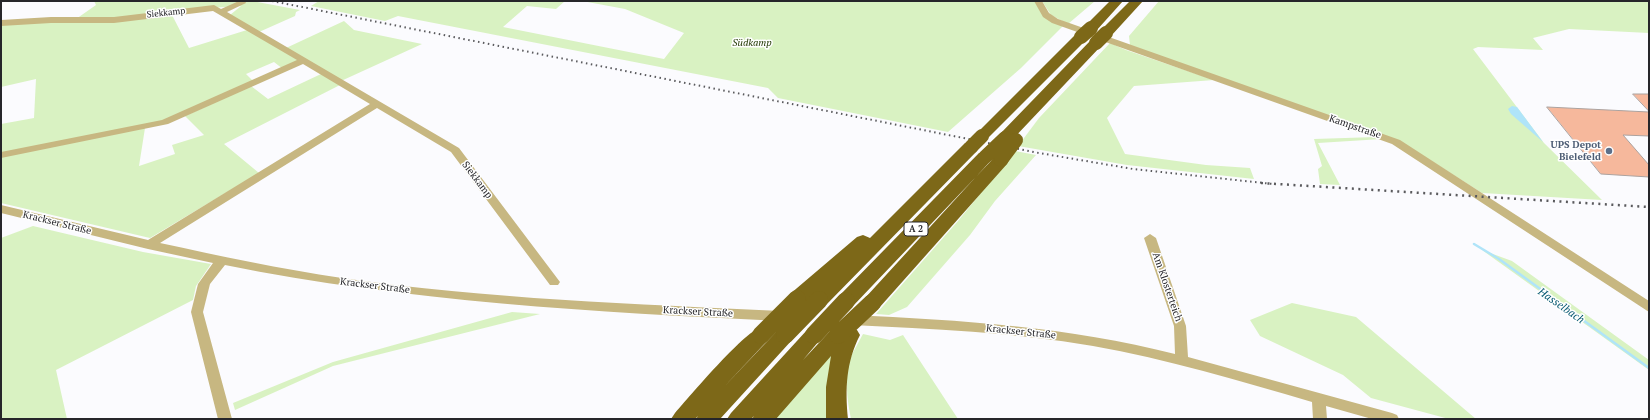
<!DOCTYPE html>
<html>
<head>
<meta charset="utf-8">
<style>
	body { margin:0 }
	#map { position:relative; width:1650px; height:420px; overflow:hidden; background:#fbfbfe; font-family:"PT Serif",serif }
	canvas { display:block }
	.frame { position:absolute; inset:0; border:2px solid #26262a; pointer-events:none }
</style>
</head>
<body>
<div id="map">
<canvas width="1650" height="420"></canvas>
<div class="frame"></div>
</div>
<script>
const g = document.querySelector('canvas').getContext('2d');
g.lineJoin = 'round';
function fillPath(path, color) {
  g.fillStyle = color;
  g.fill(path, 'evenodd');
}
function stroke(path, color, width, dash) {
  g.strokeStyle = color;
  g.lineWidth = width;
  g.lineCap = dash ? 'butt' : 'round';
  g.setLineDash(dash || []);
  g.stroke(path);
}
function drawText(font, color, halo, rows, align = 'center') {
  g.font = font + ' "PT Serif",serif';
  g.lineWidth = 3;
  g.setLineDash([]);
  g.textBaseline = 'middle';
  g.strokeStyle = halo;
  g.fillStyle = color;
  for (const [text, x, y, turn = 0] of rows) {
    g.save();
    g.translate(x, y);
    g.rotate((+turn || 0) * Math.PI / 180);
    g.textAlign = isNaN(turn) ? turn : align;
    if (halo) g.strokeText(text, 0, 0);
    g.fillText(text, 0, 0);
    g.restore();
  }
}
const green = new Path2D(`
	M94 1H252L300 10 296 12 295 16 259 32 230 15 241 6 194 9 172 15 189 48 247 30 300 61 283 69 274 62 246 74 254 82 165 121 1 154V124L34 118 36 79 1 87V21L76 19 96 5Z
	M319 1H565L556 9 527 6 503 27 664 59 684 33 625 9 582 1H1035L1063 26 1021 68 948 132 778 98 768 88 398 16 385 21 311 6Z
	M1042 1H1095L1068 24 1051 15Z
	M1159 1H1649V33L1569 29 1533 38 1543 50 1478 47 1473 49 1544 143 1602 200 1482 193 1411 148 1130 45 1129 36Z
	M344 21 354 30 422 44 341 81 286 48Z
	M1110 43 1126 50 1214 80 1134 86 1107 118 1125 154 1206 165 1250 168 1254 179 1127 165 1018 146 1039 118Z
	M321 74 340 85 224 144 259 173 150 238 1 203V157L145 128 139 166 175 154 172 145 204 135 185 116 251 86 268 99Z
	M1376 137 1382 139 1318 143 1340 185 1320 184 1318 169 1322 166 1314 139Z
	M1015 151 1036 155 995 201 970 235 907 307 889 315 876 314 958 221Z
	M33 226 143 252 211 264 196 286 193 300 56 370 67 419H1V238Z
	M1482 250 1512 261 1649 360V370Z
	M1292 303 1356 317 1476 419H1449L1371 398 1343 375 1260 336 1250 320Z
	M512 312 540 314 333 366 235 410 233 403 333 362Z
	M863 334 890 340 903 335 958 419H851C847 400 844 375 851 356 855 349 859 341 863 334Z
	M838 344 831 419H775Z`);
const water = new Path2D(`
	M1512 106 1517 107 1543 142 1511 114 1508 109Z`);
const stream = new Path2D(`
	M1474 244 1499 259 1649 368`);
const building = new Path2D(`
	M1633 94H1649V111Z
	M1547 107 1649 112V136L1623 135 1649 165V177L1601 174Z`);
const minor = new Path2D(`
	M239 1H245L246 3 227 12 459 148 560 282 558 285H550L451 152 377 108 160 243C220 256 281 269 342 278 488 299 635 304 781 311L785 313 787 316 785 319 781 321C594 312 409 302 225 265L210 284 203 312 232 419H218L191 312 198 284 213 263 148 249 1 213V205L148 240 370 104 303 64 168 124 1 158V152L162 120 297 60 213 11 114 23H51L1 26V20L51 17H114L214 5 221 9Z
	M1034 1H1042L1049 13 1058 19 1400 140 1649 301V312L1392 144 1052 23 1043 17Z
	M1150 234 1156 238 1186 326 1188 357 1392 413 1397 415 1399 419H1372L1326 406 1327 419H1313L1312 402C1240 381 1167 359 1093 346 1013 332 932 329 852 325L848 323 846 320 848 317 852 315C961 320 1069 327 1175 354L1174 326 1144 238Z`);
const highway = new Path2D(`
	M1110 1H1123L1096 31H1086L1084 28 1086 25Z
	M1130 1H1143L1111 36H1101L1099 33 1101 30Z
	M1081 33 1086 34 1088 37 1086 40 987 139 982 141 977 139 974 136 1076 34Z
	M1096 39 1101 40 1103 43 1101 46 1011 141 1005 143 999 141 997 138 999 135 1091 40Z
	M971 142 977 143 979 147 977 151 826 305 819 307 812 305 810 300 811 297C804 304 800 307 790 304L788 299 790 294 857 237 863 235 870 238 965 143Z
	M985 152 991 153 993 157 991 161 853 306 846 308 839 306 837 301 839 296 979 153Z
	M1001 155 1007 156 1009 160 1007 164 879 308 872 310 865 308 863 303 865 298 995 156Z
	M761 327 768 330 771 335 768 340 721 390 778 330 785 327 792 330 795 335 792 340 720 419H696L698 416 695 419H671L675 413C691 395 742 334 761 327Z
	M814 327 821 330 824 335 803 360 831 330 838 327 844 329 850 327 857 330 860 335C846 362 845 389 848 419H826V387L831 356 776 419H752L754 416 751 419H727L731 413 807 330Z`);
const railFar1 = new Path2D(`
	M272 1 1039 153 1133 169 1273 184`);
const rail = new Path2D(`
	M1261 183 1649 207`);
const highwayBridgeFar1 = new Path2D(`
	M1081 37 1091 28
	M1096 43 1106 33
	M971 147 982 136
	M985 157 1005 138
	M1001 160 1016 140`);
const highwayBridge = new Path2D(`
	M761 335 797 299
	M785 335 819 300
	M814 335 846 301
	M838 335 872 303`);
const markers = [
	[1609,151,4,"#5c6f8a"]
];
const farStreetnames = [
	["Siekkamp",166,13,-6]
];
const shields = [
	[916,229,24]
];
const shieldNames = [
	["A 2",916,229]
];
const parkNames = [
	["Südkamp",752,43]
];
const streetNames = [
	["Kampstraße",1355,127,19],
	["Siekkamp",477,180,53],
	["Krackser Straße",57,223,14],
	["Krackser Straße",375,286,7],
	["Am Klosterteich",1167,287,71],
	["Krackser Straße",698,312,3],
	["Krackser Straße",1021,332,6]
];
const serviceNames = [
	["UPS Depot",1601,145],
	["Bielefeld",1601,157]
];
const waterNames = [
	["Hasselbach",1561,306,35]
];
fillPath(green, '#d9f2c2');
fillPath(water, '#afe4f9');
stroke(stream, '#afe4f9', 2.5);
fillPath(building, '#f6b89c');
stroke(building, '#aba29f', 1);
fillPath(minor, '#c7b781');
fillPath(highway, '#7d6818');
stroke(railFar1, '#5a5a5d', 2, [1.5, 3.5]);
stroke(rail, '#5a5a5d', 2.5, [2, 4.5]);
stroke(highwayBridgeFar1, '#7d6818', 14);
stroke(highwayBridge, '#7d6818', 18);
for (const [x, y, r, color] of markers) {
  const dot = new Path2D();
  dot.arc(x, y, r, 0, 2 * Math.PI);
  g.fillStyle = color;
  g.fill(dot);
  stroke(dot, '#fff', 1.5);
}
drawText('9px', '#26262a', '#fff', farStreetnames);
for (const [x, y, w] of shields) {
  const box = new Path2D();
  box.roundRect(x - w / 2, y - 7, w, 14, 3);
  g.fillStyle = '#fff';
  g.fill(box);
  stroke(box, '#26262a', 1);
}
drawText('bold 9px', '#26262a', null, shieldNames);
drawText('italic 10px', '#243a05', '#fff', parkNames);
drawText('10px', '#26262a', '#fff', streetNames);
drawText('bold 10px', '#4e5e75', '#fff', serviceNames, 'right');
drawText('italic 11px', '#085a72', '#fff', waterNames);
</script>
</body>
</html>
